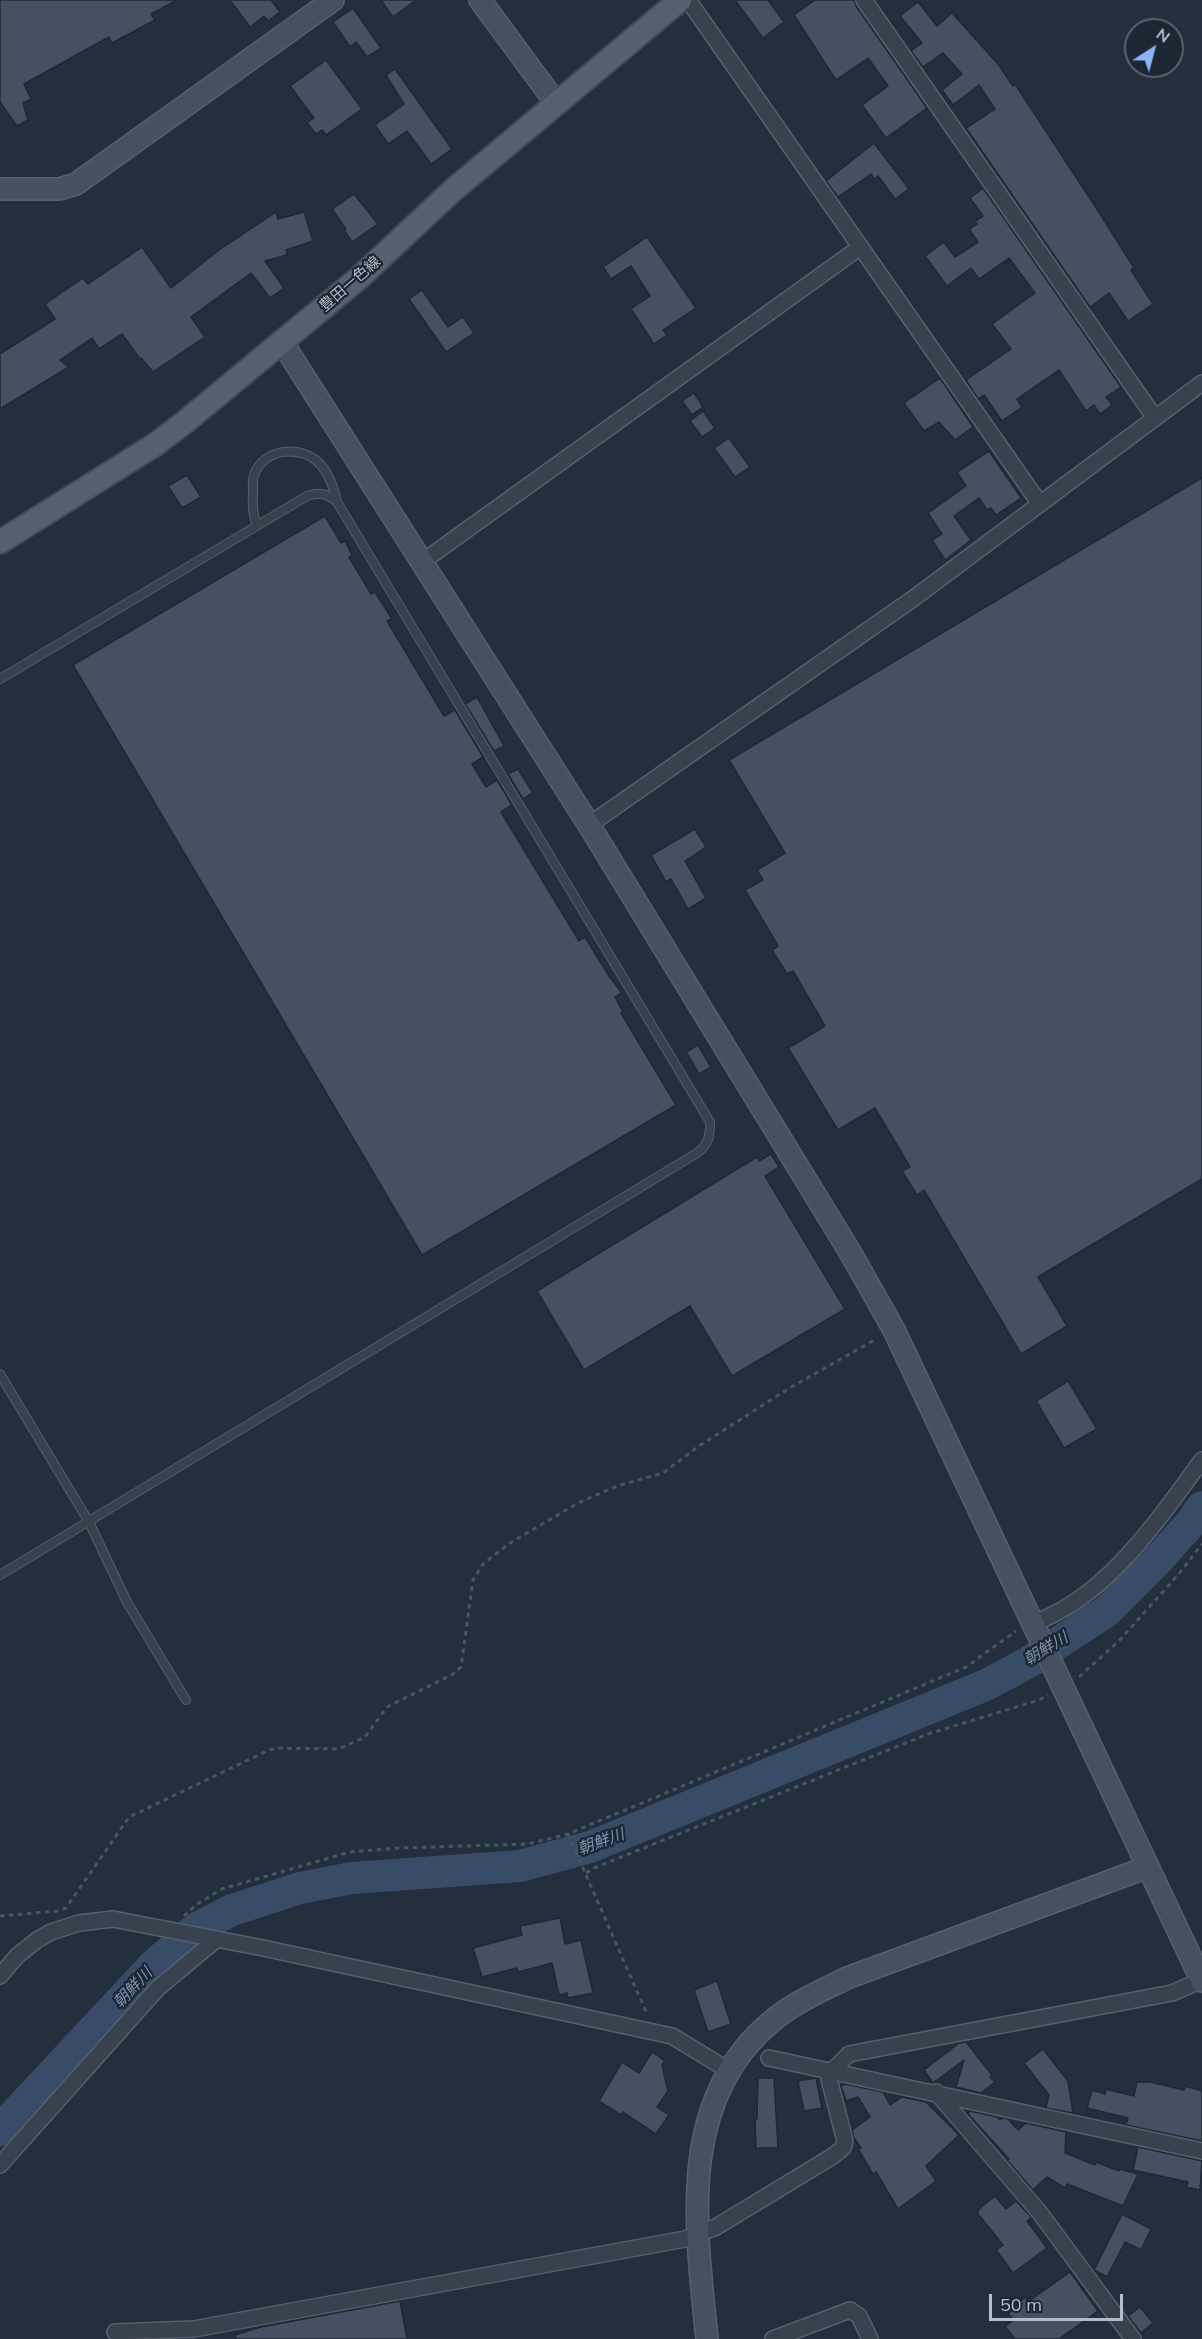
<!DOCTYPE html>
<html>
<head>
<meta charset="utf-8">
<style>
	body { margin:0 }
	#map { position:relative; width:1202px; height:2339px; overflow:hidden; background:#242f3e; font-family:Mulish,sans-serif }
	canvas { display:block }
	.north { position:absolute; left:1124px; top:18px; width:60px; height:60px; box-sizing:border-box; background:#1d2633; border:2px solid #59626f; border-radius:50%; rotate:36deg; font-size:16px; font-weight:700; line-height:24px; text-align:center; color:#b4bcc9 }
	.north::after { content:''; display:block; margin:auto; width:21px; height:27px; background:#8ab4f8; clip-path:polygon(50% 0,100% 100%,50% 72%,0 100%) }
	.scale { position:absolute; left:989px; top:2294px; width:134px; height:27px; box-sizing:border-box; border:3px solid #b4bcc9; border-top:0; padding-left:8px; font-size:18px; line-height:21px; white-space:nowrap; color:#b4bcc9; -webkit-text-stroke:4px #1d2633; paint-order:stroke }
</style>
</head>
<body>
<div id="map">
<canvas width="1202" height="2339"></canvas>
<div class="north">N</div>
<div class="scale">50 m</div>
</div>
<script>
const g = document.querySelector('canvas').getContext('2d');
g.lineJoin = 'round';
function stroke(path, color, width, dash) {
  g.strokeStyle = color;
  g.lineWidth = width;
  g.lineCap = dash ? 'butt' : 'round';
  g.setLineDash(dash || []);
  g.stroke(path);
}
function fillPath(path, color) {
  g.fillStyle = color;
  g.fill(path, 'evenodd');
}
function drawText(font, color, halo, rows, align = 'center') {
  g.font = font + ' Mulish,"Noto Sans JP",sans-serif';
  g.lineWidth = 4.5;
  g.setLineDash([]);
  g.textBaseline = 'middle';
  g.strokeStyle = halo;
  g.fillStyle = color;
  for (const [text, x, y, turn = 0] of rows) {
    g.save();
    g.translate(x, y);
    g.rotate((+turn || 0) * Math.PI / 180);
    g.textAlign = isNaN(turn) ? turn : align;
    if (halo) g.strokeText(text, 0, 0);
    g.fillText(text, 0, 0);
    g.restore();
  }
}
const river = new Path2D(`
	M0 2130 154 1965 197 1928 232 1910 300 1888 352 1878 520 1866 590 1847 986 1685 1029 1662 1107 1611 1154 1564 1190 1524 1202 1507`);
const building = new Path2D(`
	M0 0H177L151 14 155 20 112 43 109 37 24 84 31 99 23 103 28 120 17 126 0 102Z
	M230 0H271L280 12 268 21 264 16 250 27Z
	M381 0H416L393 17Z
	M735 0H768L784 22 763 38Z
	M815 0H854L856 6 927 108 886 138 862 105 888 86 868 58 836 80 794 15Z
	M918 2 937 26 952 13 998 64 1013 86 1015 84 1102 217 1134 268 1131 270 1153 304 1128 321 1109 293 1090 307 966 128 995 109 979 85 953 105 942 90 962 74 943 53 923 67 911 51 922 43 900 16Z
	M353 8 381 48 367 57 356 42 350 47 333 22Z
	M326 60 362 109 326 135 322 130 316 134 307 123 314 118 290 86Z
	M395 69 452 149 431 164 407 131 388 144 375 125 404 104 386 75Z
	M874 143 909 189 895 199 878 176 874 179 871 174 838 197 826 181Z
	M983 188 1121 387 1106 397 1112 405 1100 414 1094 405 1086 411 1059 370 1017 399 1022 407 1002 421 984 395 978 399 966 380 1011 349 992 324 1035 293 1009 258 979 279 971 268 947 286 925 256 944 242 955 257 978 242 969 229 977 224 975 221 983 216 970 198Z
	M354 194 378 224 352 242 344 230 346 229 332 209Z
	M276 212 278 219 304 212 313 241 286 250 287 255 265 261 284 288 270 298 251 273 191 317 205 337 153 372 141 358 140 359 122 334 99 349 92 338 60 360 69 367 0 409V354L55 319 45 304 83 278 88 284 142 247 171 288 219 250Z
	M647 237 696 308 663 330 667 335 654 344 631 309 650 296 631 266 611 279 603 267Z
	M422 290 448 327 463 317 474 333 446 352 409 299Z
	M940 378 973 427 955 440 939 422 924 431 904 403Z
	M694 393 703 407 692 415 682 401Z
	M703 411 715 428 702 437 690 421Z
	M729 438 750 467 735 477 714 448Z
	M989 451 1021 498 996 515 991 508 987 510 979 498 954 516 971 540 945 560 932 540 942 534 928 513 966 486 957 472Z
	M187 475 201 497 182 508 168 486Z
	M1202 478V1179L1038 1277 1067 1326 1021 1354 924 1190 917 1195 902 1171 910 1167 875 1108 838 1130 788 1048 825 1026 793 971 787 974 772 950 778 946 745 890 763 880 757 870 785 853 729 760Z
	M325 516 341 543 345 541 352 555 349 557 371 594 375 592 392 619 387 621 444 716 455 710 483 757 472 764 486 787 497 780 512 805 501 812 579 941 585 937 609 976 622 993 615 997 623 1012 621 1013 676 1105 422 1255 73 665Z
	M477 697 504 746 494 751 465 704Z
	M518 769 533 793 523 799 508 774Z
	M695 829 706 847 685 861 706 898 688 909 671 879 666 882 651 855Z
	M698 1045 711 1067 699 1074 686 1052Z
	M771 1154 779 1167 765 1176 845 1309 732 1376 690 1306 584 1370 537 1291 757 1157 759 1161Z
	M1068 1381 1097 1429 1064 1448 1036 1401Z
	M560 1918 565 1944 581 1940 593 1993 568 1998 567 1993 559 1995 552 1963 518 1972 517 1968 482 1977 473 1948 522 1935 520 1926Z
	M717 1981 731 2024 708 2032 694 1990Z
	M966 2042 992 2075 990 2077 995 2082 981 2093 956 2087 964 2060 933 2083 924 2070 959 2043Z
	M1043 2049 1068 2081 1073 2113 1046 2108 1049 2095 1024 2063Z
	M652 2052 665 2061 662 2065 668 2091 657 2107 669 2115 656 2134 623 2112 621 2115 599 2101 622 2062 639 2073Z
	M758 2078H774L778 2148H756L755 2119H757Z
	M816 2078 822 2108 804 2111 798 2081Z
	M1137 2082H1150L1184 2090 1185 2086 1202 2091V2141L1126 2125 1128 2118 1087 2108 1092 2090 1105 2094 1106 2089 1134 2096Z
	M845 2084 883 2092 890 2105 902 2097 926 2102 959 2135 926 2166 936 2181 898 2209 876 2172 873 2174 858 2149 861 2148 854 2138 852 2130 870 2117 858 2097 846 2101 841 2086Z
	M970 2111 997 2117 1000 2120 1002 2118 1008 2119 1018 2130 1026 2123 1066 2132 1065 2153 1095 2165 1096 2162 1119 2171 1120 2169 1138 2174 1123 2206 1067 2184 1065 2188 1047 2177 1033 2190 1007 2160 1009 2159 968 2114Z
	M1138 2147 1202 2161 1200 2190 1186 2187 1188 2182 1133 2170Z
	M995 2196 1006 2209 1016 2201 1032 2218 1027 2221 1047 2248 1013 2273 996 2250 1003 2245 978 2214V2210Z
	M1122 2214 1151 2229 1141 2250 1125 2242 1107 2277 1094 2270Z
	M1070 2272 1098 2311 1059 2339H1015L1005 2326 1014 2320 1008 2314 1025 2297 1029 2301Z
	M400 2301 407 2339H236L235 2335 261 2327Z
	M1140 2307 1153 2323 1141 2333 1128 2316Z`);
const path = new Path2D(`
	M1079 1677 1118 1642 1178 1575 1202 1544
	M568 1834 647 2014
	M586 1873 594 1868 928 1734 1039 1700 1048 1695
	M0 1916 57 1911 66 1908 129 1817 269 1750 276 1748 336 1749 343 1747 365 1737 387 1707 455 1673 461 1667 473 1580 483 1564 510 1543 578 1503 617 1486 663 1473 699 1446 788 1389 876 1339
	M184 1916 197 1904 222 1889 350 1852 399 1848 528 1844 568 1834 966 1667 1016 1631`);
const lane = new Path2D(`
	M257 526C253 515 252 505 253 494 253 488 252 480 254 475 264 448 301 444 320 464 330 475 334 488 337 502
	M0 679 307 496C320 492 326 493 337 502L710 1122C710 1136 709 1144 697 1153L0 1575
	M0 1374 89 1522 127 1602 186 1700`);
const street = new Path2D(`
	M688 0 1040 504
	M864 0 1155 418
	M422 562 859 248
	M589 825 914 598 1202 383
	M1033 1623C1106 1598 1158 1520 1202 1460
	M0 1976 17 1956 37 1940 51 1932 79 1923 113 1919 263 1948 672 2036 728 2070
	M769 2058 1202 2151
	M936 2092 1040 2213 1133 2339
	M0 2165 158 1988 217 1939
	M115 2332 194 2329 685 2239 716 2227 833 2156 843 2148 845 2141 829 2079 832 2071 849 2054 1172 1993 1202 1980
	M773 2339 850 2310 859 2316 870 2339`);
const secondary = new Path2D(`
	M480 0 556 103
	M0 189H59L76 184 333 0
	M282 342 589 825 850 1252 894 1330 1202 1981
	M707 2339C696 2229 676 2101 771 2022 793 2003 821 1991 847 1978L1148 1867`);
const primary = new Path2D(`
	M0 542 156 444 185 422 359 278 452 191 680 0`);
const streetNames = [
	["豊田一色線",350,284,-41]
];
const waterNames = [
	["朝鮮川",1046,1649,-31],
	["朝鮮川",601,1842,-20],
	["朝鮮川",133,1988,-47]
];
stroke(river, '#394c67', 32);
fillPath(building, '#455162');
stroke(building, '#1f2835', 1.5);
stroke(lane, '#565f6c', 10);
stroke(street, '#565f6c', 18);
stroke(secondary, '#565f6c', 24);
stroke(primary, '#414a57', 26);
stroke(path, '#44595c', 3, [4.5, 4.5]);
stroke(lane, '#38414e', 8);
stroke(street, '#38414e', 15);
stroke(secondary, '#465061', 21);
stroke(primary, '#56606e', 22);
drawText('15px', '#b4bcc9', '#1d2633', streetNames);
drawText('italic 16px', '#7c92b1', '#1d2633', waterNames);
</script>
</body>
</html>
